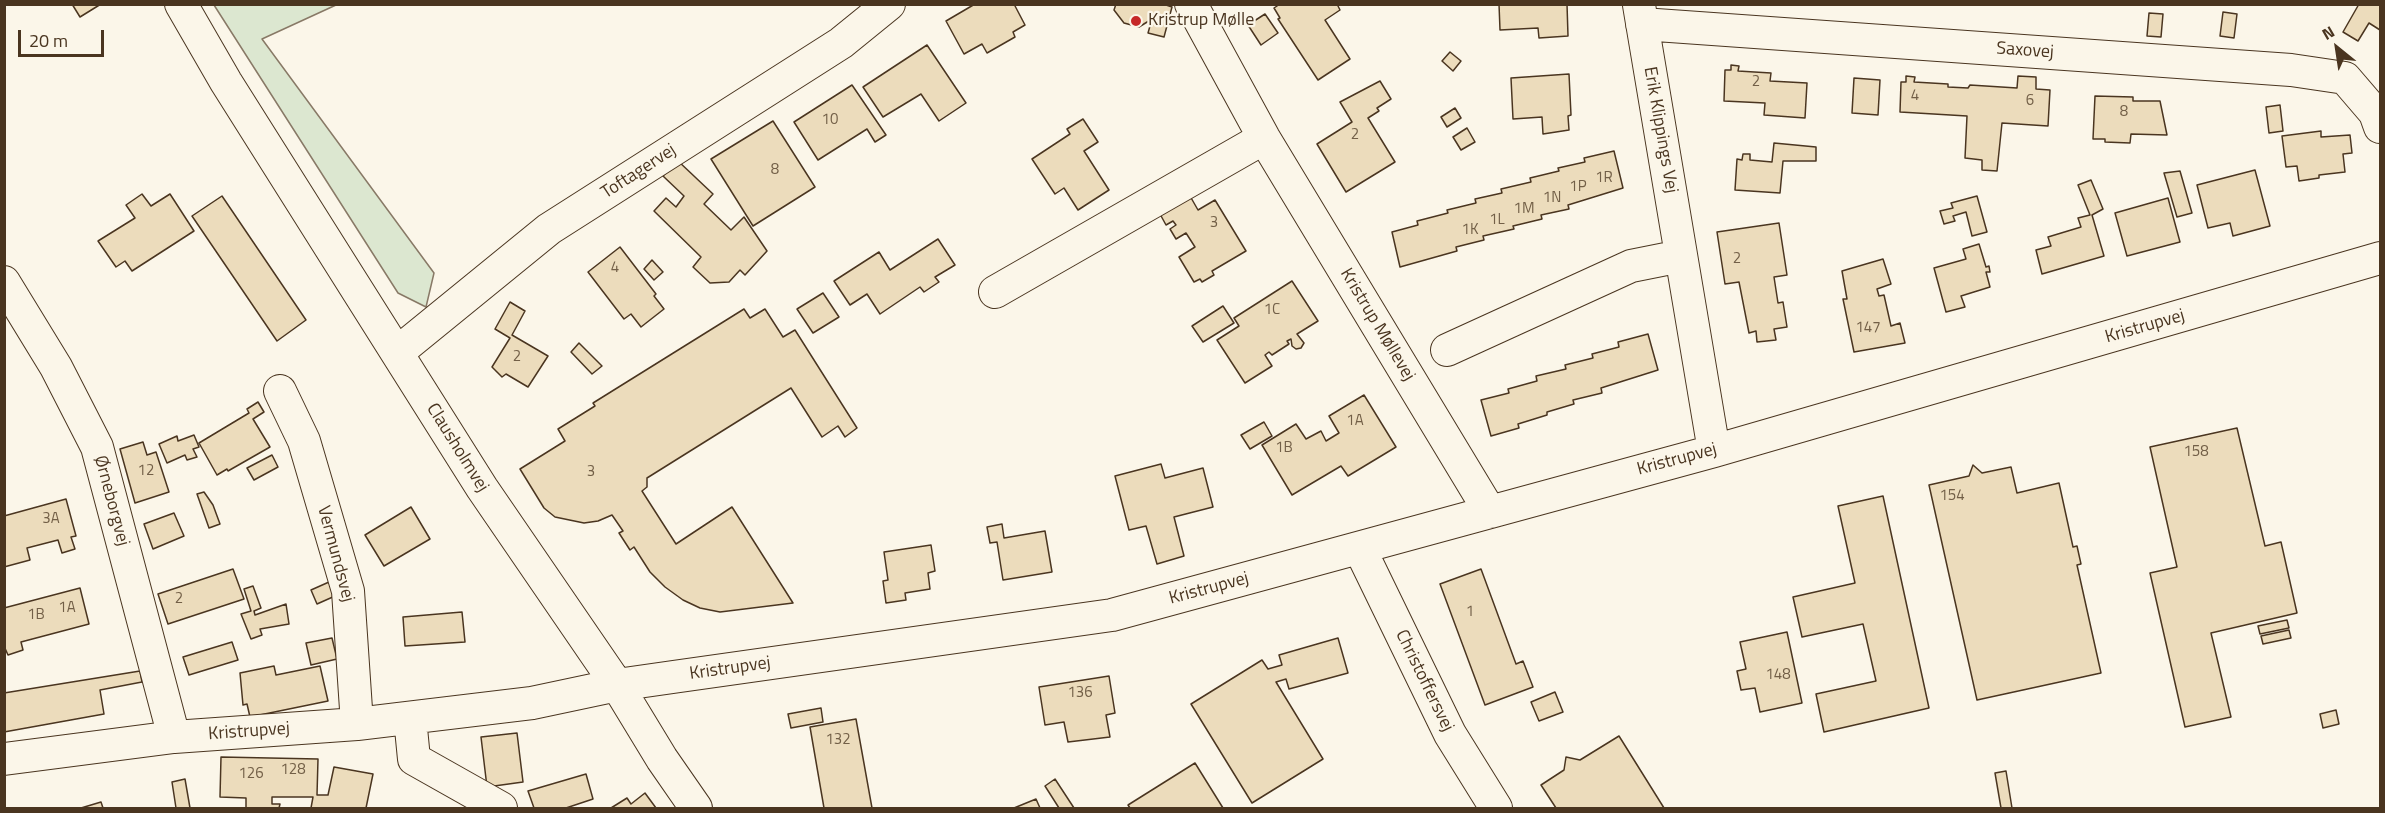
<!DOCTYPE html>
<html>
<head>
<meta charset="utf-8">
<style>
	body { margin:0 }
	#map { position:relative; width:2385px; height:813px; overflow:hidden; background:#fbf6e9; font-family:"Titillium Web",sans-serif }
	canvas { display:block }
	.frame { position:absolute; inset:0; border:6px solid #4a3520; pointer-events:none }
	.north { position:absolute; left:2307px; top:18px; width:60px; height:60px; -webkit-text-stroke:4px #fbf6e9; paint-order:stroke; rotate:330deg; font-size:16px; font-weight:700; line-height:24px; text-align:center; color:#4a3520 }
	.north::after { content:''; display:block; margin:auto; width:21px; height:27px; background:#4a3520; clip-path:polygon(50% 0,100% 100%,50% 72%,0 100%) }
	.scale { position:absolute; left:18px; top:30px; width:86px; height:27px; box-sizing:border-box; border:3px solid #4a3520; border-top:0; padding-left:8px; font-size:18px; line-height:21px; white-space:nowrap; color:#4a3520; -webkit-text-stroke:4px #fbf6e9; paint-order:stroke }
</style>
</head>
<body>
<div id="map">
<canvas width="2385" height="813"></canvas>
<div class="frame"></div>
<div class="north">N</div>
<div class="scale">20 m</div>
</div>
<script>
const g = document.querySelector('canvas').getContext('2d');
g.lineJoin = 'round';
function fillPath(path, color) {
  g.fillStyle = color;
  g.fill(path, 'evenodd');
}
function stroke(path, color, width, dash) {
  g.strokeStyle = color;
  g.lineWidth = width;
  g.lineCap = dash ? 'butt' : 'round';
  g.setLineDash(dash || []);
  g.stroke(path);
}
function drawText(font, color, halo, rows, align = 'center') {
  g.font = font + ' "Titillium Web",sans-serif';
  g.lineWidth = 4.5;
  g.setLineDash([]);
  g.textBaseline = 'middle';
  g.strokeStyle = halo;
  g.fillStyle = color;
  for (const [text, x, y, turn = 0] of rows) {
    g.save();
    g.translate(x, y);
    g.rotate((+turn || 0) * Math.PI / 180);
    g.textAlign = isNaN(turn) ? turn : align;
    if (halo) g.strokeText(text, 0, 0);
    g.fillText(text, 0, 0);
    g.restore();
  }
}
const green = new Path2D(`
	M214 5H336L262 39 434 273 426 307 398 293Z`);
const building = new Path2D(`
	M72 4H101L80 17Z
	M975 4H1014L1025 25 1013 32 1015 37 987 53 982 44 964 54 946 21Z
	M1116 4H1163L1172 7 1164 37 1148 33 1152 19 1139 27 1124 23 1114 10Z
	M1280 4H1337L1340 10 1325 20 1350 59 1318 80 1278 19 1280 18 1274 8Z
	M1499 4H1567L1568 36 1539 38 1538 28 1500 30Z
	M2359 4H2380V30L2369 23 2358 41 2343 32Z
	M2223 12 2237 14 2234 38 2220 36Z
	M2149 13 2163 14 2161 37 2147 36Z
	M1265 14 1278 33 1261 45 1248 25Z
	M927 45 966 103 939 121 921 94 883 117 863 87Z
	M1450 52 1461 61 1453 71 1442 61Z
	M1731 65 1739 66 1738 71 1771 73 1770 81 1807 83 1805 118 1764 115 1765 103 1724 101 1725 70H1731Z
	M1569 74 1571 115 1568 116 1569 130 1543 134 1542 117 1513 119 1511 78Z
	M1906 76 1915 77 1914 82 1948 84V87L1968 88 1970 85 2017 88 2018 76 2036 77V89L2050 90 2048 126 2002 123 1997 171 1982 170V160L1965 158 1967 116 1900 112 1901 82H1906Z
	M1854 78 1880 80 1878 115 1852 113Z
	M1380 81 1391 99 1377 108 1379 111 1368 118 1395 162 1346 192 1317 144 1352 122 1340 102Z
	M852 85 886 135 875 142 867 129 818 160 794 122Z
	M2095 96 2133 97V101H2160L2167 135 2131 134 2130 143 2105 142V139H2093Z
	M2280 105 2283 131 2269 133 2266 107Z
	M1455 108 1461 118 1447 127 1441 117Z
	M1083 119 1098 142 1084 151 1109 190 1078 210 1064 188 1055 194 1032 159 1070 134 1067 129Z
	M773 121 815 187 753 226 711 159Z
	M1467 128 1475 142 1461 150 1453 137Z
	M2321 131V137L2350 135 2352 153 2343 154 2345 172 2319 175V178L2299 181 2297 166 2286 167 2282 136Z
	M1774 143 1816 147V161H1783L1780 193 1735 190 1737 159 1742 160 1743 154H1750V160L1772 162Z
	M1614 151 1623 188 1568 205 1569 209 1541 215 1542 219 1513 226 1514 229 1483 236 1484 240 1456 247 1457 251 1400 267 1392 232 1418 225 1417 221 1448 213 1447 210 1476 203 1475 199 1502 193 1501 189 1531 182 1530 178 1559 171 1558 168 1585 162 1584 158Z
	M677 160 713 194 704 204 731 230 744 217 767 251 745 275 740 270 729 282 710 283 693 267 701 257 654 211 666 198 676 207 684 196 663 176Z
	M2255 170 2270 226 2233 236 2230 223 2208 228 2197 185Z
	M2180 171 2192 213 2177 217 2164 173Z
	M2091 180 2103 209 2092 215 2104 256 2042 274 2036 250 2051 246 2048 237 2081 227 2078 218 2090 215 2078 185Z
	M142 194 151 206 170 194 194 231 132 271 125 261 116 267 98 241 135 218 126 205Z
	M222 196 306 320 277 341 192 216Z
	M1190 196 1198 210 1215 200 1246 251 1212 271 1214 275 1202 282 1200 279 1194 282 1179 257 1195 247 1186 233 1176 239 1170 229 1176 225 1173 221 1166 225 1160 214Z
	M1977 196 1987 232 1972 236 1966 212 1953 216 1955 221 1944 224 1940 211 1953 208 1951 203Z
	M2168 198 2180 242 2127 256 2115 213Z
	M1779 223 1787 275 1774 277 1778 303 1783 302 1787 327 1774 329 1776 340 1757 342 1756 331 1749 333 1739 282 1725 284 1717 232Z
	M938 239 955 265 935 277 939 282 924 292 920 287 880 314 867 294 850 305 834 281 879 252 890 270Z
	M1979 244 1986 267 1989 266 1990 272H1986L1990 287 1961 296 1965 307 1946 312 1934 268 1966 259 1963 249Z
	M620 247 656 294 654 296 664 309 641 327 631 314 624 319 588 272Z
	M1883 259 1891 284 1877 289 1879 296 1884 295 1891 326 1900 323 1905 343 1854 352 1843 299H1847L1842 271Z
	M652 260 663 272 654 280 644 269Z
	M1292 281 1318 321 1297 334 1304 343 1301 348 1296 349 1292 346 1291 339 1287 341 1289 344 1272 355 1269 352 1265 355 1272 366 1245 383 1217 340 1239 326 1234 318Z
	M823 293 839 317 813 333 797 309Z
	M510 302 525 311 512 335 548 356 528 387 506 374 502 377 492 367 510 338 495 329Z
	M1223 306 1234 323 1203 342 1192 326Z
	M744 309 750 318 765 309 783 337 795 330 857 428 845 437 838 426 822 437 791 388 647 478V487L642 491 676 544 732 507 793 603 720 612 700 608 683 600 665 587 650 572 634 547 630 550 619 533 623 531 612 515 598 521 584 523 555 517 544 508 520 469 565 441 558 429 595 406 593 403Z
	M1648 334 1658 370 1601 388 1602 393 1573 400 1574 404 1547 412V415L1518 424 1519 428 1491 436 1481 400 1509 393 1508 389 1537 381 1536 376 1566 369 1565 365 1593 358 1592 354 1619 347 1618 342Z
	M579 343 602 366 592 374 571 352Z
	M1364 395 1396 447 1348 476 1341 466 1292 495 1262 445 1296 424 1306 439 1321 431 1326 441 1339 433 1329 416Z
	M258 402 264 412 253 419 270 447 228 471 227 469 217 475 199 443 249 413 247 409Z
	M1264 422 1272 436 1250 449 1241 435Z
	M2237 428 2265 546 2281 542 2297 613 2211 633 2231 717 2185 727 2150 573 2177 567 2150 447Z
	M194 435 199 447 193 449 197 457 187 460 185 455 167 463 159 444 177 436 178 441Z
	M143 442 147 455 156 452 169 492 135 503 120 449Z
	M272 455 278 467 254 480 247 468Z
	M1161 464 1165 478 1203 468 1213 507 1174 517 1184 556 1157 564 1146 526 1129 530 1115 476Z
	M1973 465 1982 473 2011 467 2017 493 2059 483 2073 547 2077 546 2081 564 2077 565 2101 673 1977 700 1929 485 1969 476Z
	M204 492 213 505 220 524 209 528 197 494Z
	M1883 496 1929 708 1824 732 1816 694 1876 681 1863 624 1802 637 1793 597 1855 583 1838 506Z
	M66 499 76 536 71 537 75 549 62 553 58 540 27 548 30 560 4 567V516Z
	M411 507 430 539 384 566 365 535Z
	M174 513 184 536 153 549 144 524Z
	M1002 524 1004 538 1045 531 1052 572 1003 580 997 542 990 543 987 527Z
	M931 545 935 571 928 573 930 589 905 593 906 600 886 603 883 581 888 580 884 552Z
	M233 569 244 599 168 624 158 594Z
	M1481 569 1516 664 1523 661 1533 687 1485 705 1440 584Z
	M329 582 335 596 317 604 311 590Z
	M253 586 261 608 254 611 255 615 286 604 289 624 260 629 262 635 251 639 241 614 251 611 244 589Z
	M80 588 89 624 21 642 23 650 8 655 4 646V608Z
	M462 612 465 642 405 646 403 617Z
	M2287 620 2289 628 2260 634 2258 626Z
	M2289 630 2291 638 2263 644 2261 636Z
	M1787 632 1802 703 1760 712 1755 688 1741 690 1737 671 1746 669 1740 642Z
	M332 638 337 659 311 665 306 643Z
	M1338 638 1348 673 1289 689 1286 679 1276 682 1323 759 1252 803 1191 704 1262 660 1268 669 1282 665 1279 655Z
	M232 642 238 660 189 675 183 657Z
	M274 666 276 675 320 666 328 701 250 717 247 704 243 705 240 673Z
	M140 671 142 682 100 690 104 714 4 732V693Z
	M1109 676 1115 713 1106 715 1110 737 1068 742 1064 722 1045 725 1039 687Z
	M1555 692 1563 712 1539 721 1531 702Z
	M821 708 823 722 791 728 788 714Z
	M2336 710 2339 724 2323 728 2320 714Z
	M856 719 872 808H824L810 727Z
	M517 733 523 782 487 787 481 737Z
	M1619 736 1664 808H1556L1541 785 1564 770 1566 757 1580 760Z
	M221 757 318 759 317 795H328L334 767 373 774 366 808H311L313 797H272V804H280L279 808H297H246V798L220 797Z
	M1195 763 1223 808H1130L1128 805Z
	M2006 771 2012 808H2001L1995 773Z
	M586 774 593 799 566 808H534L528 791Z
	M185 779 190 808H176L172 782Z
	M1055 779 1074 808H1059L1045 786Z
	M645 793 656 808H611L627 798 631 804Z
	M1036 799 1040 808H1014Z
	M101 802 103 808H81Z`);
const minor = new Path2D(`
	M181 4 226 82 482 488 617 685 662 759 696 808
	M1191 4 1264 138 1490 512
	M1639 5 1714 451
	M1642 24 2291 70 2345 78 2375 113 2380 127
	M4 282 56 367 97 447 174 737
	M995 292 1264 138
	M1447 350 1631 266 1681 256
	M398 352 549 229 841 43 889 4
	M280 391 304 441 348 591 357 724
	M1360 549 1450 734 1496 808
	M410 718 414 759 501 808
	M4 759 174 737 357 724 532 703 617 685 673 677 1112 615 1714 451 2380 258`);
const markers = [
	[1136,21,6,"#c62828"]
];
const numberNames = [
	["2",1756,82],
	["4",1915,96],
	["6",2030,101],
	["8",2124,112],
	["10",830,120],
	["2",1355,135],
	["8",775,170],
	["1R",1604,178],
	["1P",1578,187],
	["1N",1552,198],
	["1M",1524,209],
	["1L",1497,220],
	["3",1214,223],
	["1K",1470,230],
	["2",1737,259],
	["4",615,268],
	["1C",1272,310],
	["147",1868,328],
	["2",517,357],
	["1A",1355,421],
	["1B",1284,448],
	["158",2196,452],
	["12",146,471],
	["3",591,472],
	["154",1952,496],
	["3A",51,519],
	["2",179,599],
	["1A",67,608],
	["1",1470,612],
	["1B",36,615],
	["148",1778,675],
	["136",1080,693],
	["132",838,740],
	["128",293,770],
	["126",251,774]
];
const poiNames = [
	["Kristrup Mølle",1148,21]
];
const streetNames = [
	["Saxovej",2025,51,4],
	["Erik Klippings Vej",1660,130,80],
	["Toftagervej",639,172,-33],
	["Kristrup Møllevej",1377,325,59],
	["Kristrupvej",2145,327,-16],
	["Clausholmvej",457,448,58],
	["Kristrupvej",1677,460,-15],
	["Ørneborgvej",111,501,75],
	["Vermundsvej",335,554,75],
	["Kristrupvej",1209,589,-15],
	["Kristrupvej",730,669,-8],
	["Christoffersvej",1424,681,64],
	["Kristrupvej",249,732,-4]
];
fillPath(green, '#dce7d0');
stroke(green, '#887966', 1.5);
fillPath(building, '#ecdcbc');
stroke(building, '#4a3520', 1.5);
stroke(minor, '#4a3520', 34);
stroke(minor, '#fbf6e9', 32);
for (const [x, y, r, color] of markers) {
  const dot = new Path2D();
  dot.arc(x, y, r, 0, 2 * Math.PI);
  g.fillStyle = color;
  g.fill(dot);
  stroke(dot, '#fbf6e9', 2);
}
drawText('15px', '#725f47', null, numberNames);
drawText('18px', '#4a3520', '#fbf6e9', poiNames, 'left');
drawText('18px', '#4a3520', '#fbf6e9', streetNames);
</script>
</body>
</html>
